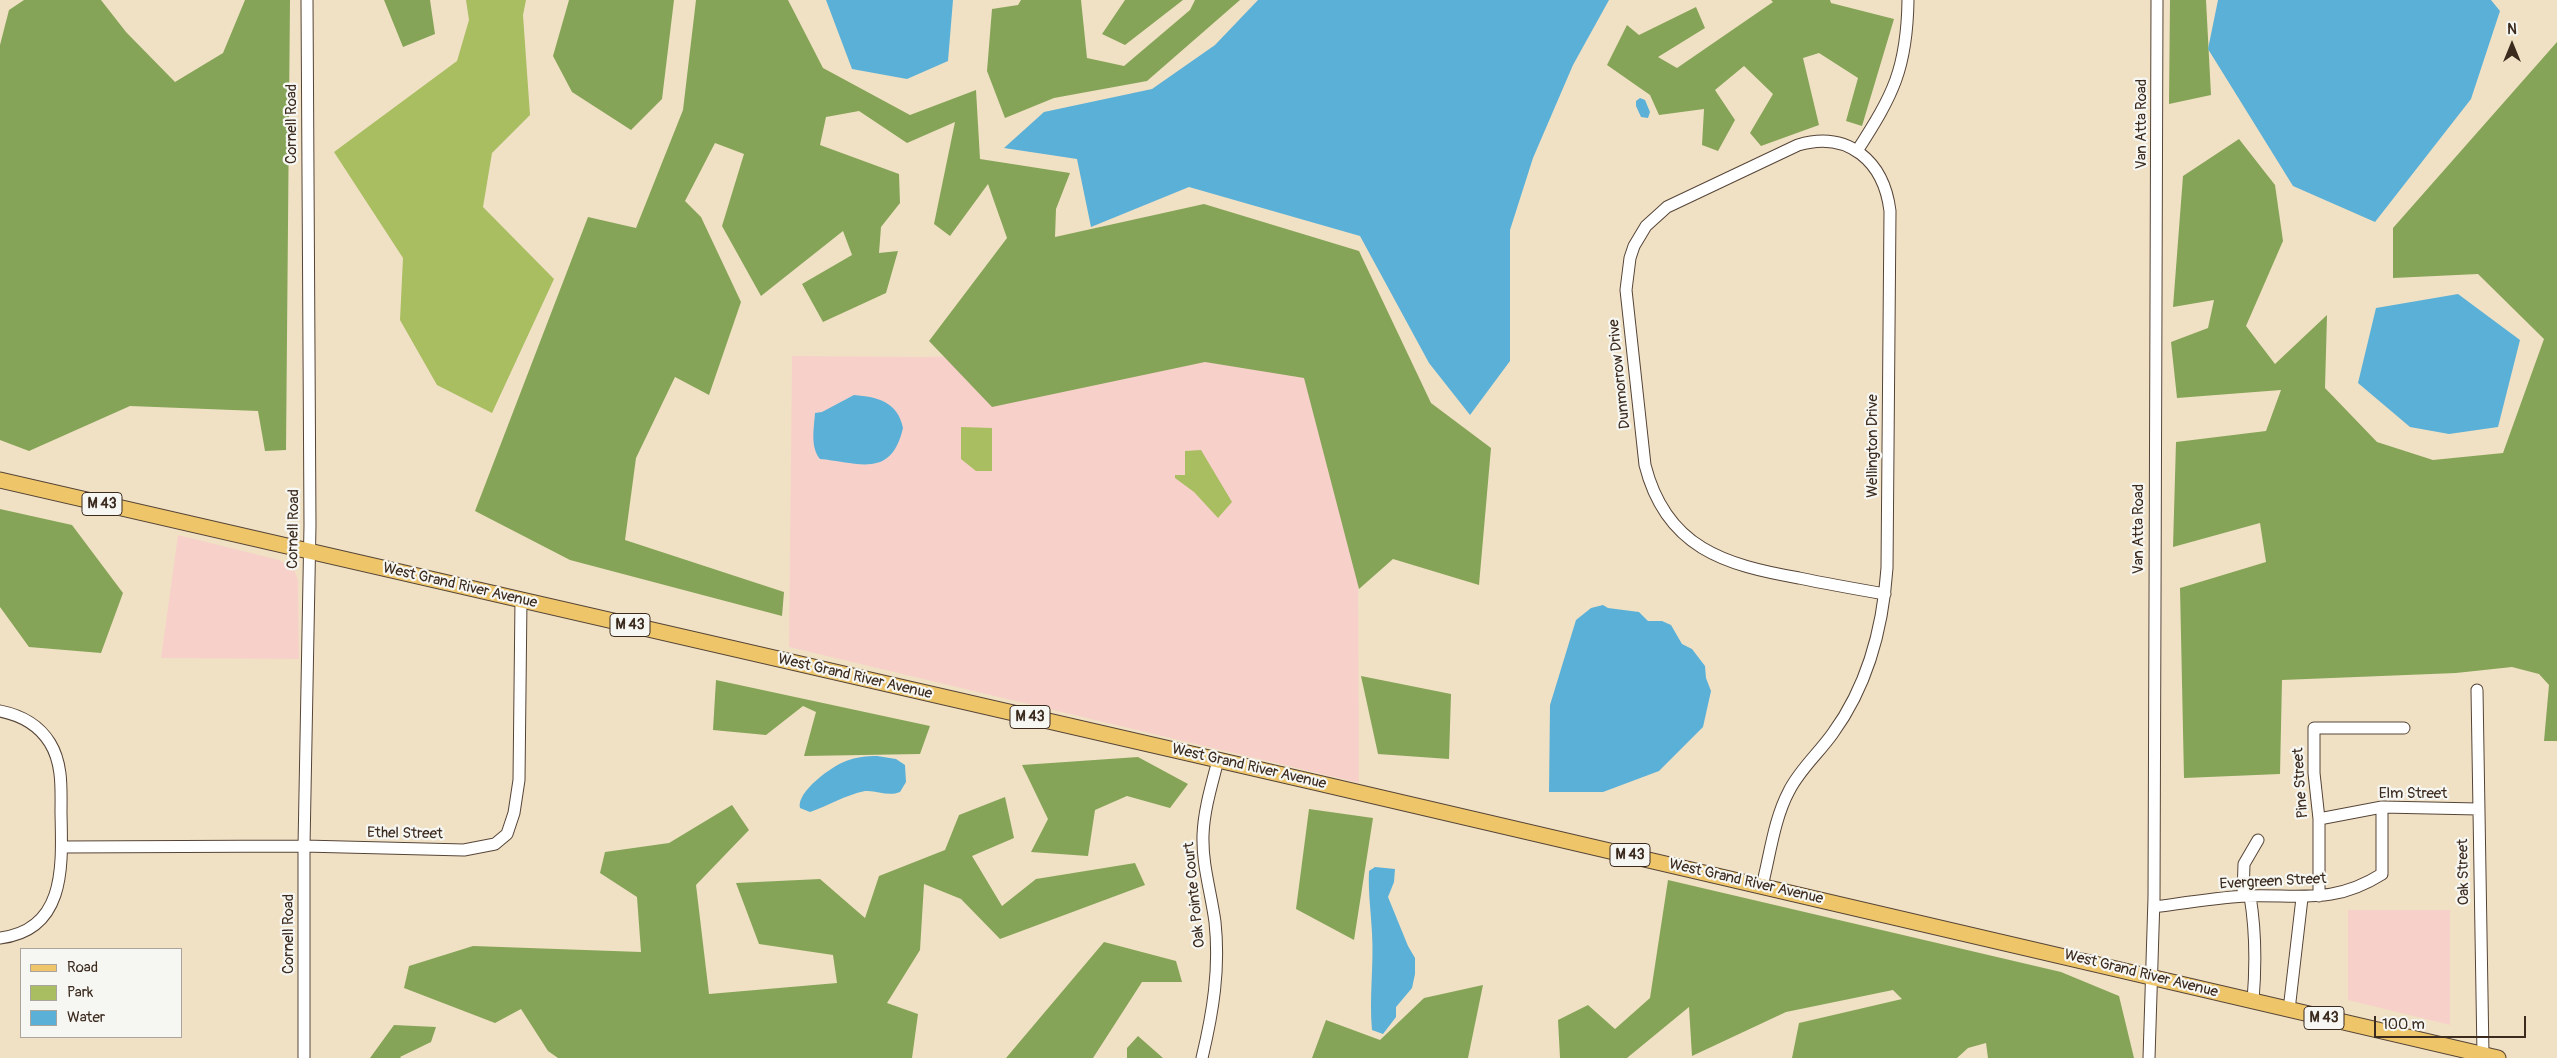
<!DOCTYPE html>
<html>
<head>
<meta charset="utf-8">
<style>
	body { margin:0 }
	#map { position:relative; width:2557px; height:1058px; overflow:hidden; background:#f0e1c5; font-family:Pangolin,sans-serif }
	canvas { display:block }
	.legend { position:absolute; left:20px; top:948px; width:162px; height:90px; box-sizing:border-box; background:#f6f6f2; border:1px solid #aba49d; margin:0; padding:6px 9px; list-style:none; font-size:15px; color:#3b2a1e }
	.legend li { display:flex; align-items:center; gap:10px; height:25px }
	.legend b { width:25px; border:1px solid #aba49d }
	.north { position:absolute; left:2487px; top:20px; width:50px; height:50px; -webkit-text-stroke:4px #f6f6f2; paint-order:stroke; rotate:0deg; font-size:14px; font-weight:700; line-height:20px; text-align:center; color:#3b2a1e }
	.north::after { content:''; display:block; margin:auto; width:18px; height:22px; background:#3b2a1e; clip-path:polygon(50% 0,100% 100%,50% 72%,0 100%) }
	.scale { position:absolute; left:2374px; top:1016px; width:152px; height:22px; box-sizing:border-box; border:2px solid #3b2a1e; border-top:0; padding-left:6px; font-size:15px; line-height:18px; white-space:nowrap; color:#3b2a1e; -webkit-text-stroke:4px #f6f6f2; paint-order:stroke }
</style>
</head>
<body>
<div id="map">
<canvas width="2557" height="1058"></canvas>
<ul class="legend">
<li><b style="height:6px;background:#eec569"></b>Road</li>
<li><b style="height:14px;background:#a9bd61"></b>Park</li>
<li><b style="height:14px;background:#5bb0d7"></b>Water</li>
</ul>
<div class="north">N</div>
<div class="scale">100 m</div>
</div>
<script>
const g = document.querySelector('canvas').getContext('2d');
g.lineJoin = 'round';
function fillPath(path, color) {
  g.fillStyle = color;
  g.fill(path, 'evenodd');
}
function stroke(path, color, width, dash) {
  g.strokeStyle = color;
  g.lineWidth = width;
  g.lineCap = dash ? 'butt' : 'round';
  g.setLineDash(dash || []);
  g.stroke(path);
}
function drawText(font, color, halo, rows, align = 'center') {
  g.font = font + ' Pangolin,sans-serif';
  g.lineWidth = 4.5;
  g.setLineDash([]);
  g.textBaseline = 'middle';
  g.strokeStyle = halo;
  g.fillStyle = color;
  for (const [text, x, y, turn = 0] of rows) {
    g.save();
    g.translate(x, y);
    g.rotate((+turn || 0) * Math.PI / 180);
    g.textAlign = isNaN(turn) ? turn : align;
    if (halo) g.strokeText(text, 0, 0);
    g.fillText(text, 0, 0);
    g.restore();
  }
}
const built = new Path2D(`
	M1357 344 1359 783 789 647 792 356 926 357Z
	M178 535 279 560 294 569 298 580 299 659 161 658Z
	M2348 910H2450V1025L2348 1000Z`);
const green = new Path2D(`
	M466 0H526L523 15 530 115 492 153 483 207 554 279 492 413 437 385 400 320 403 258 334 152 457 61 469 20Z
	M961 427 992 428V471H976L961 459Z
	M1201 450 1232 502 1218 518 1194 492 1175 478V475H1185V451Z`);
const forest = new Path2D(`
	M24 0H101L126 32 175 82 223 53 245 0H290L286 450 265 451 258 411 130 406 29 451 0 440V45L9 10Z
	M384 0H430L435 34 403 47Z
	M569 0H674L662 99 631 130 572 92 553 56Z
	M696 0H788L823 68 910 115 976 90 980 159 1070 173 1056 209 1055 237 1204 204 1359 251 1431 403 1491 448 1479 585 1393 559 1359 589 1304 378 1205 362 992 407 929 341 1007 238 988 184 950 236 934 224 955 122 907 143 859 111 826 117 820 145 899 174 900 203 881 227 879 253 898 251 886 293 823 322 802 284 852 255 843 231 761 296 722 226 744 154 715 143 685 201 701 217 741 302 709 395 675 377 636 458 625 540 784 592 782 616 570 560 475 511 588 217 636 228 683 110Z
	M1021 0H1081L1087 58 1124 66 1190 10 1195 0H1240L1147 81 1054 98 1005 118 987 71 992 9 1018 5Z
	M1125 0H1183L1125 45 1102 34Z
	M1771 0H1830L1831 3 1894 19 1862 126 1846 121 1858 78 1819 53 1803 58 1819 125 1761 146 1750 133 1773 94 1744 66 1715 90 1735 120 1718 151 1702 145 1704 109 1659 115 1650 95 1607 65 1627 25 1639 35 1696 7 1705 28 1658 57 1677 68 1773 2Z
	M2170 0H2206L2211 95 2169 104Z
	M2557 42V741H2544L2549 685 2539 674 2512 667 2456 673 2282 680 2280 774 2184 778 2180 588 2266 562 2260 523 2173 547 2176 442 2266 431 2281 390 2177 398 2171 342 2208 328 2214 300 2173 307 2183 176 2239 139 2275 185 2283 241 2246 326 2275 364 2327 315 2325 388 2377 442 2433 460 2503 453 2544 339 2478 274 2393 278V228Z
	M0 509 72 525 123 593 101 653 29 647 0 607Z
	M1361 676 1451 694 1449 759 1378 754Z
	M716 680 930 726 920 754 804 756 816 712 803 706 766 735 713 730Z
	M1138 757 1188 784 1170 808 1127 796 1095 810 1088 856 1031 852 1048 819 1022 765Z
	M1005 797 1014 838 972 856 1002 906 1036 879 1135 863 1145 885 1000 939 961 899 924 884 920 950 887 1003 918 1014 912 1058H558L548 1051 521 1009 495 1023 404 988 409 966 473 946 641 952 637 897 600 873 605 852 669 843 732 805 749 830 696 885 709 994 837 983 833 955 759 944 736 883 820 879 865 918 879 876 945 850 959 815Z
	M1309 809 1373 818 1354 940 1296 909Z
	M1668 880 2061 972 2119 996 2134 1058H1988L1986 1043 1968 1048 1957 1058H1792L1799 1023 1902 999 1893 990 1786 1012 1692 1056 1689 1007 1627 1058H1560L1558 1020 1588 1005 1615 1029 1650 998Z
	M1104 942 1176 961 1182 982H1142L1093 1058H1006Z
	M1483 985 1468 1058H1312L1326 1020 1380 1040 1424 998Z
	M394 1025 436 1027 431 1042 400 1057 401 1058H370Z
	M1138 1036 1163 1058H1127V1048Z`);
const water = new Path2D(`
	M826 0H953L948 61 907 79 852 69Z
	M1258 0H1609L1573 65 1533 158 1510 230V361L1470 415 1429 363 1360 236 1189 187 1091 227 1077 159 1004 148 1044 112 1152 89 1215 45Z
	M2218 0H2491L2500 11 2471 99 2375 222 2293 186 2208 49Z
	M1640 98 1645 100 1650 112 1648 118 1641 117 1636 106V101Z
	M2458 294 2520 340 2498 427 2449 434 2410 427 2358 383 2376 308Z
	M854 395C878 397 898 402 903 428 891 480 857 462 820 459 810 447 814 428 815 413L822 412Z
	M1603 605 1608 608 1639 612 1648 621H1662L1671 625 1682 644 1692 649 1705 666 1706 678 1711 691 1703 727 1659 771 1603 792H1549L1550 705 1576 620 1591 608Z
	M877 756 896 759 905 765 906 782 900 792C888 797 877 790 865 791 845 795 828 806 810 812L800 808C796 792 832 766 846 761 856 757 867 756 877 756Z
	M1375 867 1395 869 1394 882 1388 897 1408 946 1415 958V974L1412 988 1396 1007V1017L1383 1034 1372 1030C1369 997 1374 965 1372 933 1371 912 1368 892 1369 871Z`);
const minor = new Path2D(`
	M1857 151C1893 95 1907 69 1908 0
	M2477 690 2483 1055
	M0 711C20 715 39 725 50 743 63 764 61 790 61 813 62 864 67 930 0 938
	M2319 819 2382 807 2478 809
	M62 847 304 846 464 850 495 844 507 834 514 813 519 780 521 599
	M1762 886C1770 855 1774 819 1789 791 1800 769 1819 753 1833 733 1868 685 1883 627 1887 568L1890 211C1884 162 1849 130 1798 145L1667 207 1646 226 1634 246 1630 258 1626 290 1645 465C1666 548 1725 565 1799 578 1828 584 1856 589 1885 594
	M2243 896 2244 864 2258 840
	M2250 896C2256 932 2256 965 2253 1001
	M2319 896V819L2314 773V728H2404
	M2154 907C2184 903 2215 898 2245 896 2299 894 2333 905 2382 874V807
	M2289 1010 2302 898
	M304 1058V846L310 525 307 0
	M1202 1058C1213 1012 1220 969 1215 922 1211 892 1202 865 1203 835 1204 809 1212 784 1218 760
	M2149 1058 2154 898 2157 0`);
const major = new Path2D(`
	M0 480 1318 783 2498 1058`);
const shields = [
	[102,504,40],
	[630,625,40],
	[1030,717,40],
	[1630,855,40],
	[2324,1018,40]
];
const shieldNames = [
	["M 43",102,504],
	["M 43",630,625],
	["M 43",1030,717],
	["M 43",1630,855],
	["M 43",2324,1018]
];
const streetNames = [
	["Cornell Road",292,124,-90],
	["Van Atta Road",2142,124,-90],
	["Dunmorrow Drive",1620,374,-96],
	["Wellington Drive",1873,446,-90],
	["Cornell Road",294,529,-89],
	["Van Atta Road",2139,529,-90],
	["West Grand River Avenue",460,586,13],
	["West Grand River Avenue",855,677,13],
	["West Grand River Avenue",1249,767,13],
	["Pine Street",2301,783,-94],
	["Elm Street",2413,794],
	["Ethel Street",405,834,1],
	["Oak Street",2464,872,-91],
	["West Grand River Avenue",1746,882,13],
	["Evergreen Street",2273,882,-3],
	["Oak Pointe Court",1195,895,-96],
	["Cornell Road",289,934,-90],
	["West Grand River Avenue",2141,974,14]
];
fillPath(built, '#f7d1c9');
fillPath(green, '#a9bd61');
fillPath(forest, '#86a457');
fillPath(water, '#5bb0d7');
stroke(minor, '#564537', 13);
stroke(major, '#564537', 17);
stroke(minor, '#fff', 11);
stroke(major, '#eec569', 15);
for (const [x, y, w] of shields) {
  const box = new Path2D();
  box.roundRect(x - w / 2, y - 11.5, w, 23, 4);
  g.fillStyle = '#f6f6f2';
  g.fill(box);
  stroke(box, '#3b2a1e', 1);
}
drawText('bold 14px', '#3b2a1e', null, shieldNames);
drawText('15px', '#3b2a1e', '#f6f6f2', streetNames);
</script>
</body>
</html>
